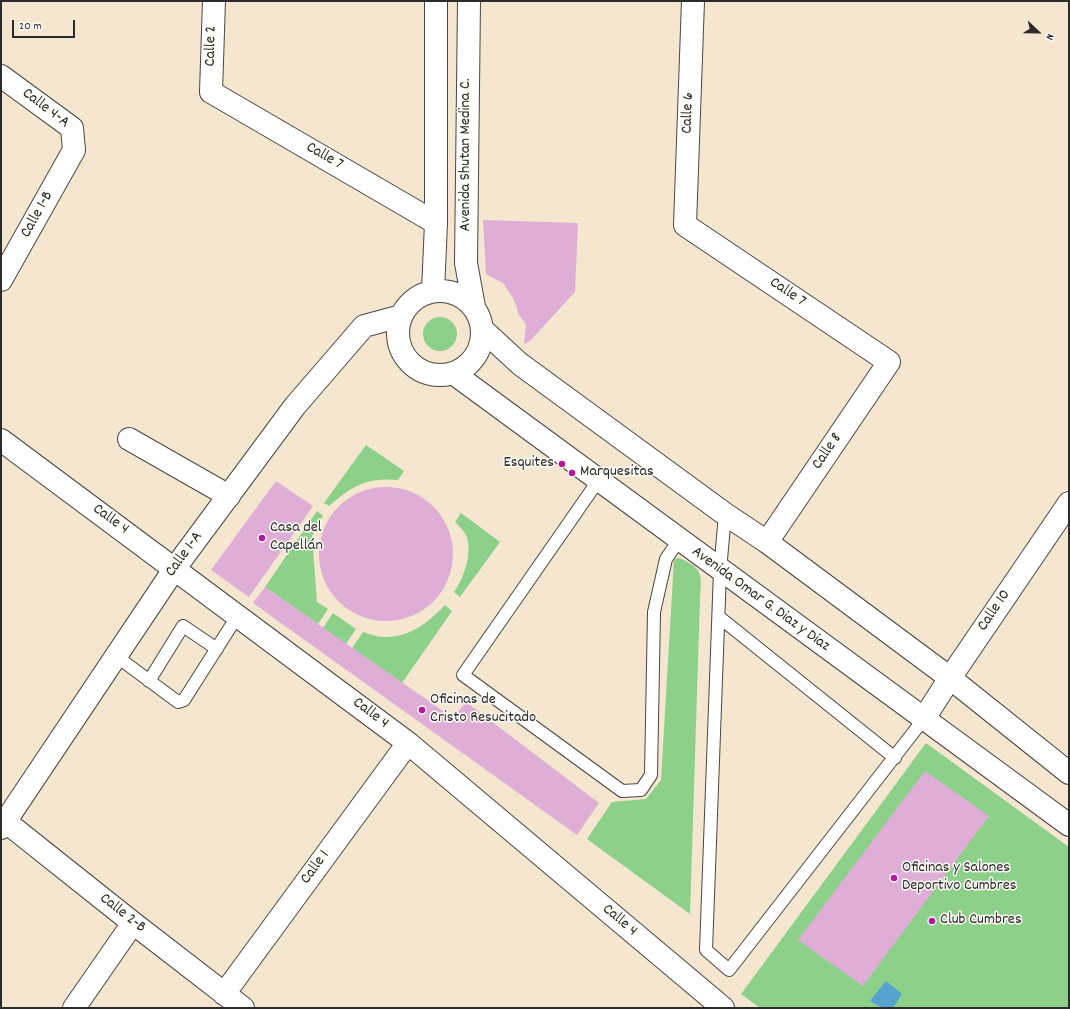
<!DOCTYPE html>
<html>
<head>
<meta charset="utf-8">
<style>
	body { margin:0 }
	#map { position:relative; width:1070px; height:1009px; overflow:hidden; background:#f5e6cf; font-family:Dekko,sans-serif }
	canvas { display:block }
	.frame { position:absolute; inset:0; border:2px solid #2b2b2b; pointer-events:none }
	.north { position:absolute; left:1018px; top:12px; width:40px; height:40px; -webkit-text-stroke:3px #fdfcf7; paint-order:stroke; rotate:112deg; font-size:11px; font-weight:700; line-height:16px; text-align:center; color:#2b2b2b }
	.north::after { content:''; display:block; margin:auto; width:14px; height:18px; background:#2b2b2b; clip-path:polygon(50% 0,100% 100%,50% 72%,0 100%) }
	.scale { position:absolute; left:12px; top:20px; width:63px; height:18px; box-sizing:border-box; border:2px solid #2b2b2b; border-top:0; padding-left:5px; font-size:12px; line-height:14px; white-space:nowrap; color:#2b2b2b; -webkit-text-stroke:3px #fdfcf7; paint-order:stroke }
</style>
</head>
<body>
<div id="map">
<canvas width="1070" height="1009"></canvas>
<div class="frame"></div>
<div class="north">N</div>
<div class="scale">20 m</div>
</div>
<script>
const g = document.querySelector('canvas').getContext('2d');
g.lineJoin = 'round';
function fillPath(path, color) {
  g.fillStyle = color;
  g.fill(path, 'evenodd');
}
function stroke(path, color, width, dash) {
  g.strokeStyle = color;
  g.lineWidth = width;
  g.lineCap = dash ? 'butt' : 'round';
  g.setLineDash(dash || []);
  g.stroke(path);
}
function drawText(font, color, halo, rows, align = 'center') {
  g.font = font + ' Dekko,sans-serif';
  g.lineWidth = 3;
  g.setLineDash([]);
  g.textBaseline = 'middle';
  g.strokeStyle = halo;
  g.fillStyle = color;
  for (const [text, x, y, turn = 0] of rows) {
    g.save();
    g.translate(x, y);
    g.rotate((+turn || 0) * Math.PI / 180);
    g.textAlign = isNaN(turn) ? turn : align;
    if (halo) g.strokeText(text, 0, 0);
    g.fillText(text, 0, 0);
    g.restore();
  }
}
const green = new Path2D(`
	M423 334a17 17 0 1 1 34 0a17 17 0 1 1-34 0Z
	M366 445 404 471 398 480C366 477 352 486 329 506L324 503Z
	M317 511 323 516 312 536 317 602 328 609 318 624 265 587Z
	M461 513 500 542 460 597 454 592C464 578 472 554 467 537 465 532 459 526 455 522Z
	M679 558C703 568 702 575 700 598L690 914 587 839 612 802 646 799 661 780 674 559Z
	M445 605 452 611 402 683 352 648 363 632C369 634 377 637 384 637 409 638 429 622 445 605Z
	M333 613 356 629 346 644 323 628Z
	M926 743 1069 847V1008H760L741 994Z`);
const water = new Path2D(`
	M886 981 902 994 893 1008H882L870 1001Z`);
const building = new Path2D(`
	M483 220 578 223 575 292 530 341 524 344 526 324 519 315 514 300 503 283 486 274Z
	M276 481 313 506 249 597 211 570Z
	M319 554a67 67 0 1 1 134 0a67 67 0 1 1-134 0Z
	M265 587 453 718 466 702 599 803 577 835 253 603Z
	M925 771 989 816 863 986 798 940Z`);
const service = new Path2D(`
	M598 481 463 675 622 791 641 790 651 775 654 612 666 559 679 540
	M725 514 720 571 706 950 729 970 923 720
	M719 617 895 758
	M116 656 178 702 184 700 238 615
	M149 681 183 626 217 649`);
const minor = new Path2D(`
	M214 1 211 92 436 223
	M693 1 685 225 889 362 767 542
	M1 76 72 128 74 150 1 280
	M129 439 229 496
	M1 440 408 743 723 1008
	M923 720 950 678 1069 503
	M1 818 133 923 243 1008
	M224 994 408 743
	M74 1008 133 923`);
const tertiary = new Path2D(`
	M469 1 466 263 474 307
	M433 291 436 223V1
	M398 333a42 42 0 1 1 84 0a42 42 0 1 1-84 0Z
	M482 329 520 364 725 514 767 542 950 678 1069 773
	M453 373 1069 825
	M1 828 175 568 295 406 364 326 401 316`);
const markers = [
	[562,464,4,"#b5179e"],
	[572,473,4,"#b5179e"],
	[262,538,4,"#b5179e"],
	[422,710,4,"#b5179e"],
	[894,878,4,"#b5179e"],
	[932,921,4,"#b5179e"]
];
const streetNames = [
	["Calle 2",212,46,-89],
	["Calle 4-A",45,109,37],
	["Calle 6",689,113,-88],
	["Avenida Shutan Medina C.",467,155,-90],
	["Calle 7",324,157,30],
	["Calle 1-B",38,215,-61],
	["Calle 7",787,293,34],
	["Calle 8",828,452,-56],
	["Calle 4",110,520,36],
	["Calle 1-A",185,555,-54],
	["Avenida Omar G. Diaz y Diaz",760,600,36],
	["Calle 10",995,611,-56],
	["Calle 4",370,714,37],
	["Calle 1",316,868,-54],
	["Calle 2-B",122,914,38],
	["Calle 4",619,921,40]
];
const poiNames = [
	["Esquites",554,464,"right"],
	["Marquesitas",580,473],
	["Casa del",270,529],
	["Capellán",270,547],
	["Oficinas de",430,701],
	["Cristo Resucitado",430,719],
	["Oficinas y Salones",902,869],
	["Deportivo Cumbres",902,887],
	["Club Cumbres",940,921]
];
fillPath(green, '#8cd08a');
fillPath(water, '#56a3cf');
fillPath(building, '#dfaed7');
stroke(service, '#494744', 14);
stroke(minor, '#494744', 24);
stroke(tertiary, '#494744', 24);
stroke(service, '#fff', 12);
stroke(minor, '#fff', 22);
stroke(tertiary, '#fff', 22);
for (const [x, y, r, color] of markers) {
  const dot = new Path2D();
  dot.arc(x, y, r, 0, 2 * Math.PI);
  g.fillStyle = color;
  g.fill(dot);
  stroke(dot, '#fdfcf7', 1.5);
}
drawText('16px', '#2b2b2b', '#fdfcf7', streetNames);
drawText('16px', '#2b2b2b', '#fdfcf7', poiNames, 'left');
</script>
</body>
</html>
